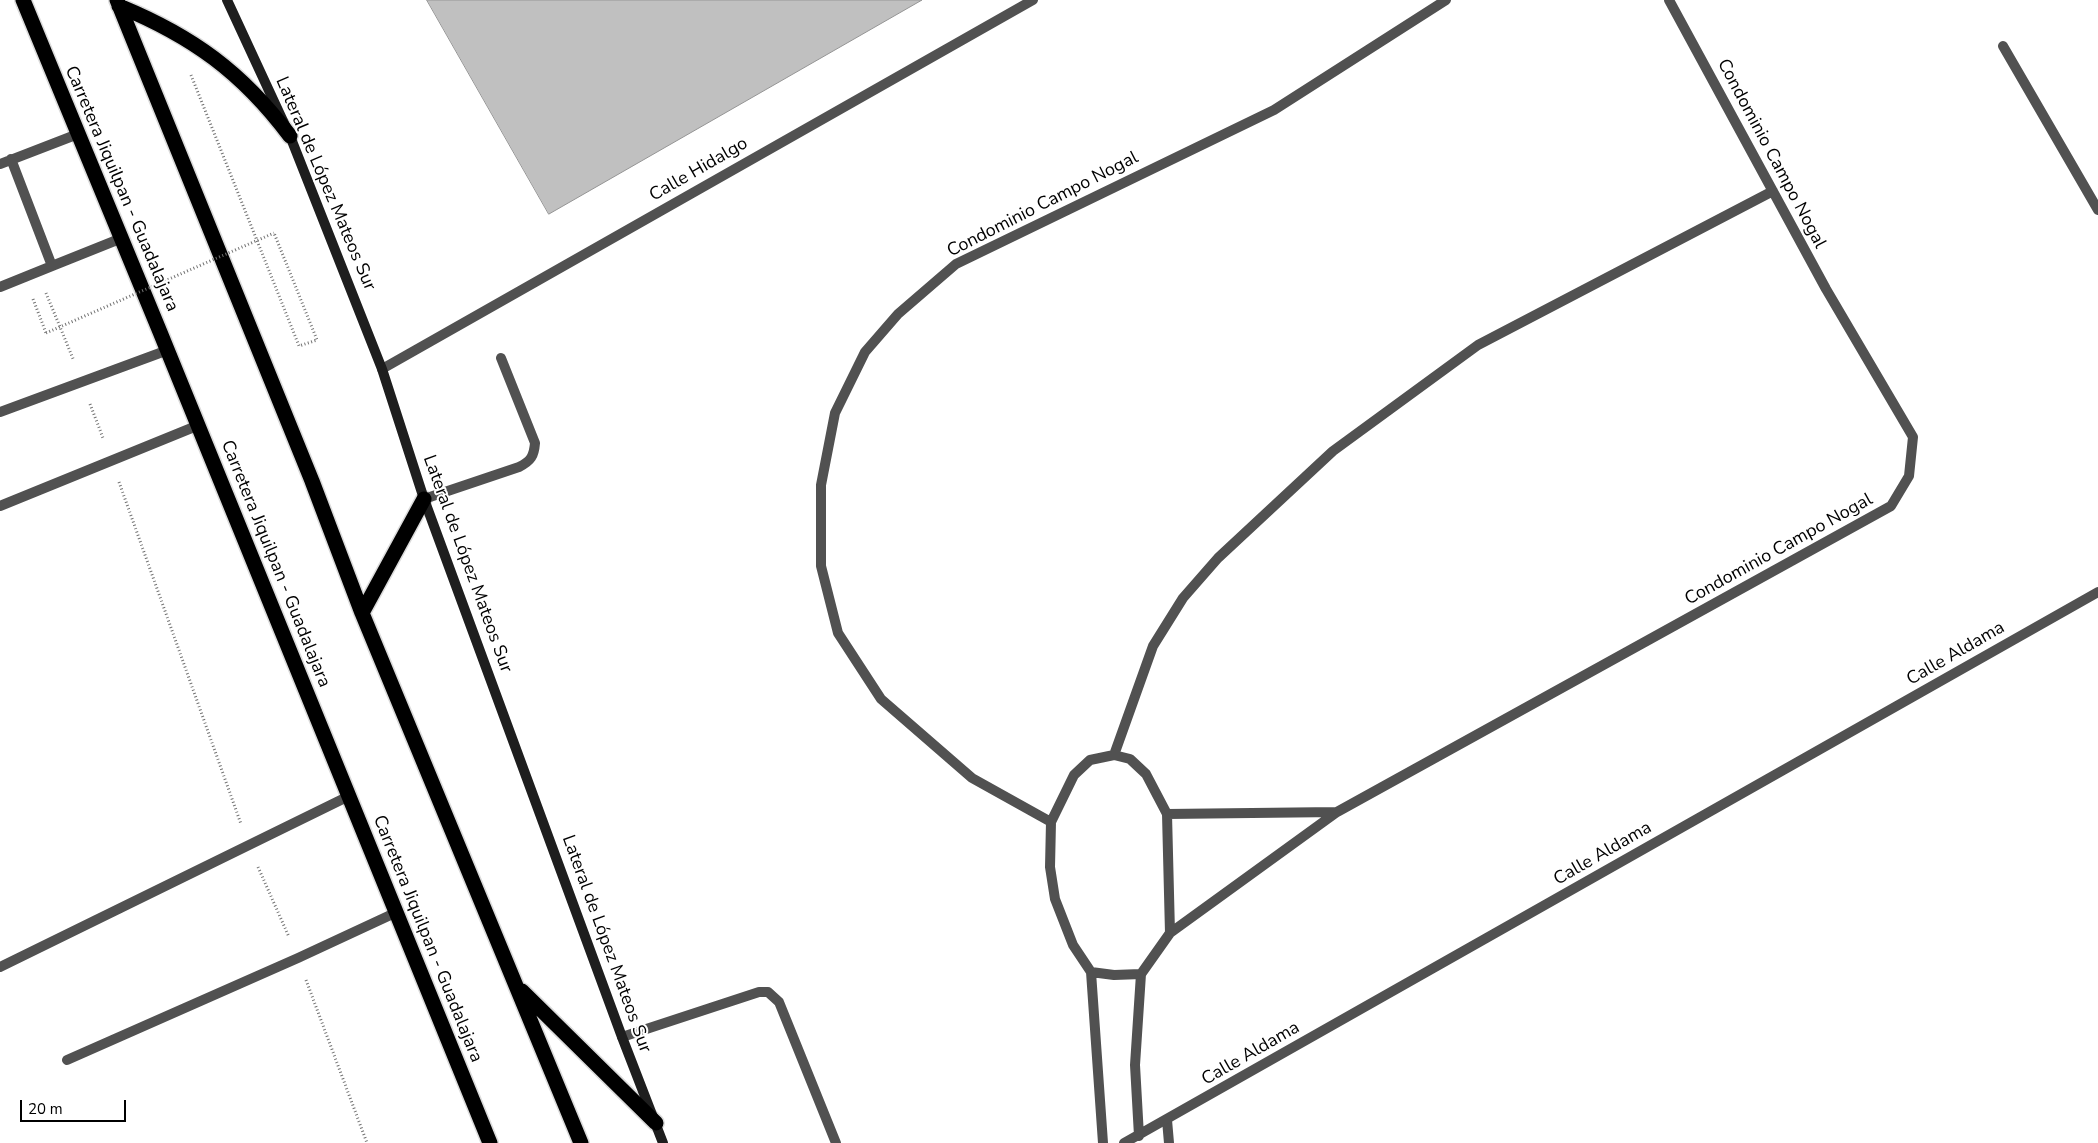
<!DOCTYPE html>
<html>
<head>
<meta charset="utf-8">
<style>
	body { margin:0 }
	#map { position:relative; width:2098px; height:1143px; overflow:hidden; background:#fff; font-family:"Nunito Sans",sans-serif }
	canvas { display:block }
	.scale { position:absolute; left:20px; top:1100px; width:106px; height:22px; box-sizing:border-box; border:2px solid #000; border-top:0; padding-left:6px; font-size:15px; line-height:18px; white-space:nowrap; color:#000; -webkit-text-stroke:4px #fff; paint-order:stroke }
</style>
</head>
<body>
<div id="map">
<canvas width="2098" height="1143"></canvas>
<div class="scale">20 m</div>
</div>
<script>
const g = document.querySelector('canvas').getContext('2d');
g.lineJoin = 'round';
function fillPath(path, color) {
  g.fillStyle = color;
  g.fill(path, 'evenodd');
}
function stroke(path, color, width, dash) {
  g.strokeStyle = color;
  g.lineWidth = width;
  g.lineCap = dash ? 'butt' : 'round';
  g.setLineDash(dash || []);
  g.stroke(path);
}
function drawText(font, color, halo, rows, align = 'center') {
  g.font = font + ' "Nunito Sans",sans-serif';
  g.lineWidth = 4;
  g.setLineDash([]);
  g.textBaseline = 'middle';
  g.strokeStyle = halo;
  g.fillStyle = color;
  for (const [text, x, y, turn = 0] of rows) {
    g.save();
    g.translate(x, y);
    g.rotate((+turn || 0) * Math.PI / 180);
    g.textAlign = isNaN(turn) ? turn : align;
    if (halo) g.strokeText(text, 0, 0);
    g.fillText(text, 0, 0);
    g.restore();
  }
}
const building = new Path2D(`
	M427 0H922L549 214Z`);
const path = new Path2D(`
	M191 75 299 346 317 340 274 233
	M46 293 74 361
	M33 299 46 333
	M90 404 103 438
	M119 482 241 824
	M258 867 289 937
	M306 980 367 1143`);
const lane = new Path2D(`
	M0 164 78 134
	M52 266 122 238
	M0 287 52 266 11 159
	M424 499 519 467C531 461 534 456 535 443L501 358
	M0 506 199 425
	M0 967 349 796
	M622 1037 759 992H768L779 1002 836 1143
	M67 1060 298 958 397 912
	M1167 1120 1169 1143`);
const street = new Path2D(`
	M2003 46 2098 210
	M382 369 1033 0
	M0 412 168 350
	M1114 755 1153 646 1183 598 1218 558 1333 451 1478 345 1773 191
	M1167 814 1337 812
	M1051 822 972 778 881 699 838 633 821 566V485L835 413 865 352 898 314 956 264 1274 110 1446 0
	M1091 972 1114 975 1141 974
	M1139 1136 1135 1065 1141 974 1170 933 1337 812 1891 506 1909 476 1913 437 1826 289 1669 0
	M1103 1143 1091 972 1073 945 1055 899 1050 867 1051 822 1074 775 1090 760 1114 755 1130 759 1146 774 1167 814 1170 933
	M1124 1143 2098 592`);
const secondary = new Path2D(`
	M227 0 290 136 382 369 424 499 622 1037 663 1143`);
const highway = new Path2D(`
	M23 0 160 332 490 1143
	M117 0 312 481 362 613 581 1143
	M119 6C192 36 242 72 290 136
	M362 613 424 499
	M522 991 656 1123`);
const pathBridge = new Path2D(`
	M46 333 274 233`);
const streetNames = [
	["Condominio Campo Nogal",1771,154,62],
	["Calle Hidalgo",699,170,-30],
	["Lateral de López Mateos Sur",325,184,67],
	["Carretera Jiquilpan - Guadalajara",121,189,67],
	["Condominio Campo Nogal",1043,205,-27],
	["Condominio Campo Nogal",1779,550,-29],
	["Carretera Jiquilpan - Guadalajara",275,564,68],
	["Lateral de López Mateos Sur",467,564,70],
	["Calle Aldama",1956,654,-30],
	["Calle Aldama",1603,854,-30],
	["Carretera Jiquilpan - Guadalajara",427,939,68],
	["Lateral de López Mateos Sur",606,944,70],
	["Calle Aldama",1251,1054,-30]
];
fillPath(building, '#c0c0c0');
stroke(building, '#959595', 1);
stroke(highway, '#dbdbdb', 18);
stroke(path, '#737373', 3, [1, 2.5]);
stroke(lane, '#515151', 10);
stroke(street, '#515151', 10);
stroke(secondary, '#1e1e1e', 10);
stroke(highway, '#000', 15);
stroke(pathBridge, '#737373', 3, [1, 2.5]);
drawText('18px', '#000', '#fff', streetNames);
</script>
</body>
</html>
